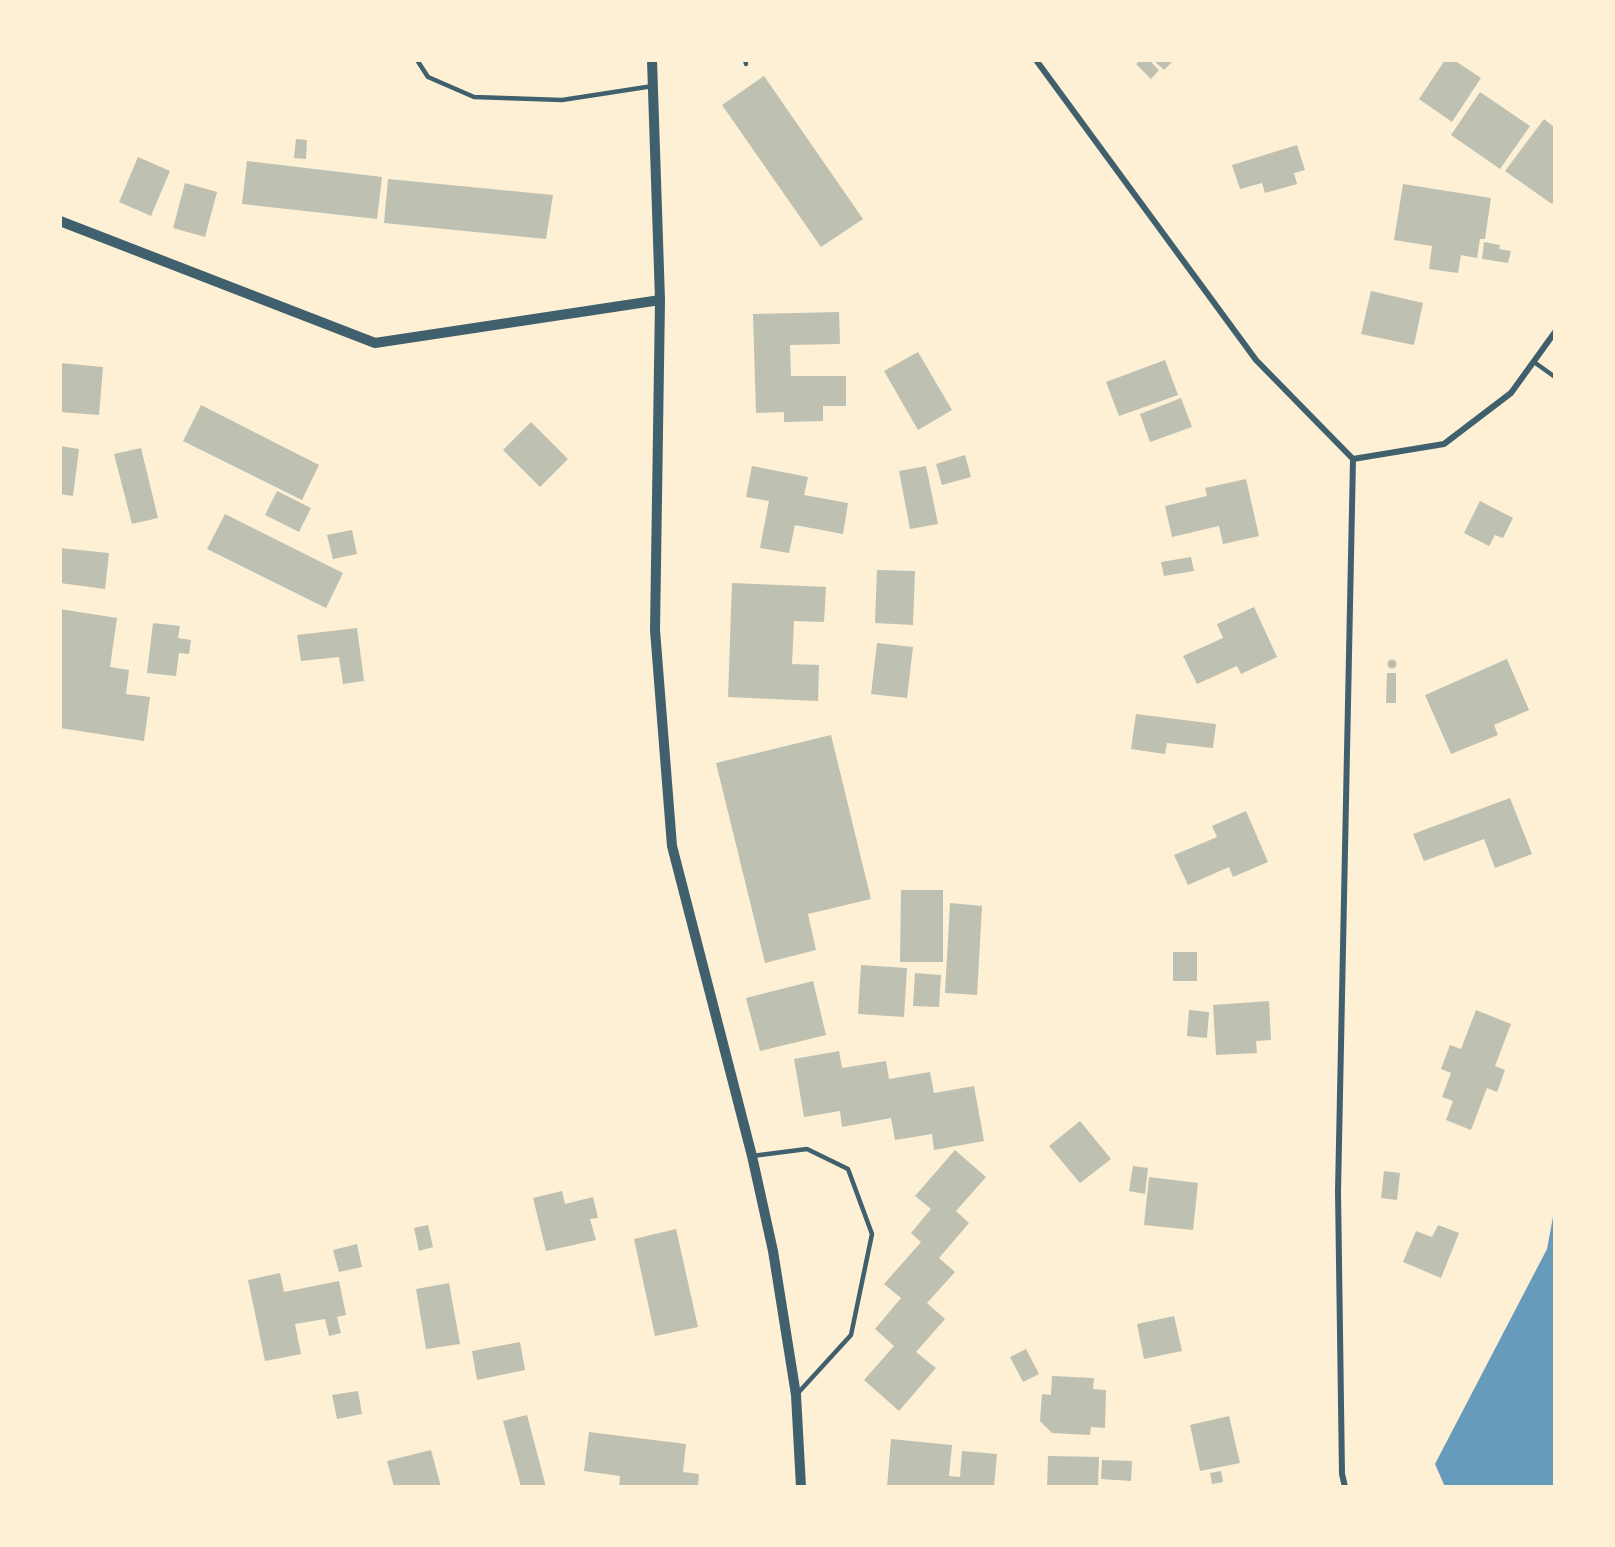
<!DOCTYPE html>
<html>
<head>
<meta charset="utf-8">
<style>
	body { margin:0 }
	#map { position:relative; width:1615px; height:1547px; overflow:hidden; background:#fdf0d5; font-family:Roboto,sans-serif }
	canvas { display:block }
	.frame { position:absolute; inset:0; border:62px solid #fdf0d5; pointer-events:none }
</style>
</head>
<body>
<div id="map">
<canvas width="1615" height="1547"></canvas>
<div class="frame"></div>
</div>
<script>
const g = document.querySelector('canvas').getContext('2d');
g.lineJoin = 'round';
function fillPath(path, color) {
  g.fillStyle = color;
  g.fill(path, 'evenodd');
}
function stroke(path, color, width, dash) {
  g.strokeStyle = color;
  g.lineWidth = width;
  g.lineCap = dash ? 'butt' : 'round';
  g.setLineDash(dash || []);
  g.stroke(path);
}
const water = new Path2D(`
	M1555 1206V1487H1445L1435 1464 1547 1249Z`);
const building = new Path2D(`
	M1141 60H1149L1159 70 1151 79 1136 64Z
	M1153 60H1172L1173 61 1164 70Z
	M1445 60H1454L1481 78 1452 122 1419 99Z
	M764 76 863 219 821 247 722 105Z
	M1480 92 1530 126 1500 169 1451 135Z
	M1544 119 1555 128V200L1552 204 1505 171Z
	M296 139 307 140 306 159 294 158Z
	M1297 145 1305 170 1294 173 1297 184 1265 193 1262 183 1240 189 1232 165Z
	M138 157 170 171 151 216 119 202Z
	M247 161 382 177 377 219 242 204Z
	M388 179 553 195 546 239 384 223Z
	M185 183 217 192 205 237 173 228Z
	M1403 184 1491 198 1485 239H1480L1477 258 1461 255 1458 273 1429 269 1432 246 1394 240Z
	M1484 242 1500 245 1499 249 1511 251 1508 263 1482 259Z
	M1371 291 1423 303 1414 345 1361 334Z
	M839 312 840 344 790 345 791 376H846V406H823V421L784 422V412L756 413 753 314Z
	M918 352 952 410 918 430 884 371Z
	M1165 360 1178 395 1119 416 1106 382Z
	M60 363 103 367 99 415 60 412Z
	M1181 398 1192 427 1150 442 1140 414Z
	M201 405 319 465 302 500 183 441Z
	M531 422 568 459 540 487 503 450Z
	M60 446 79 449 73 496 60 494Z
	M141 448 158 518 132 524 114 454Z
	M965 455 971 477 942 485 936 464Z
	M752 466 808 477 804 495 848 503 843 534 795 525 789 553 760 548 769 501 746 497Z
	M926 466 938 524 910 529 899 471Z
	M1246 479 1259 536 1223 544 1219 526 1172 537 1165 506 1207 496 1205 488Z
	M277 491 311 508 299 532 265 515Z
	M1480 501 1513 518 1503 538 1495 535 1489 546 1464 533Z
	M225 514 343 573 326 608 207 549Z
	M352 530 357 554 333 559 327 535Z
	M60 548 109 553 105 589 60 583Z
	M1191 557 1194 571 1164 576 1161 562Z
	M877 570 915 571 913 625 875 623Z
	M732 583 826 587 824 622 794 621 792 664 819 665 818 701 728 697Z
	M1254 607 1277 657 1241 674 1237 666 1197 684 1183 656 1223 638 1217 624Z
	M60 609 117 618 110 667 129 670 126 694 150 697 144 741 60 728Z
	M153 623 180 626 178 638 191 640 189 654 179 653 176 676 147 673Z
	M357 628 364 681 343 684 339 657 301 661 297 635Z
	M877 643 913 647 907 698 871 694Z
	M1507 659 1529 710 1494 725 1498 735 1451 754 1425 695Z
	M1387.5 664a4.5 4.5 0 1 1 9 0a4.5 4.5 0 1 1-9 0Z
	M1387 673H1396V703H1386Z
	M1136 714 1216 724 1213 748 1167 743 1165 754 1131 749Z
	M831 735 871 899 808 914 816 950 765 963 716 763Z
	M1510 798 1532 854 1495 868 1484 839 1424 861 1413 834Z
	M1246 811 1268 862 1233 877 1229 867 1188 885 1174 855 1217 837 1212 826Z
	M901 890H943V962H900Z
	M950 903 982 906 977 995 945 993Z
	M1173 952H1197V981H1173Z
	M861 965 907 968 904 1017 858 1014Z
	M915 973 941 975 939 1007 913 1006Z
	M813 981 826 1035 760 1051 746 998Z
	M1269 1001 1271 1040 1256 1041 1257 1053 1216 1055 1213 1005Z
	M1189 1010 1209 1012 1207 1038 1187 1036Z
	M1476 1010 1511 1024 1495 1066 1505 1070 1497 1092 1487 1088 1471 1130 1446 1120 1453 1101 1442 1097 1451 1073 1441 1069 1450 1045 1461 1049Z
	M839 1051 842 1068 886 1061 889 1079 930 1072 934 1093 974 1086 984 1141 934 1150 932 1134 895 1140 891 1118 842 1127 840 1111 804 1117 794 1059Z
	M1080 1121 1111 1159 1080 1183 1049 1146Z
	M955 1150 986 1177 956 1211 969 1223 939 1258 955 1272 927 1303 945 1319 916 1352 936 1368 899 1411 864 1380 894 1346 875 1329 901 1298 884 1284 921 1242 911 1233 931 1209 915 1196Z
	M1133 1166 1148 1168 1145 1194 1129 1191Z
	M1384 1171 1400 1173 1397 1200 1381 1198Z
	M1149 1177 1198 1183 1193 1230 1144 1225Z
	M562 1191 565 1204 593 1197 598 1218 590 1219 596 1240 546 1251 533 1198Z
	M428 1225 433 1247 419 1251 414 1228Z
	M1438 1225 1459 1233 1441 1278 1403 1262 1416 1231 1432 1237Z
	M676 1229 698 1327 655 1336 634 1239Z
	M357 1244 362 1267 339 1272 333 1250Z
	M280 1273 284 1292 339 1281 346 1315 337 1317 341 1333 329 1336 325 1319 295 1324 301 1354 265 1361 248 1280Z
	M449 1283 460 1344 426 1349 416 1289Z
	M1174 1316 1182 1351 1144 1359 1137 1324Z
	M520 1342 525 1370 477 1380 472 1351Z
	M1026 1349 1039 1374 1023 1382 1010 1357Z
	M1052 1376 1094 1378 1093 1389 1106 1390 1105 1428 1091 1427 1090 1435 1052 1433 1040 1421 1042 1394 1051 1395Z
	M358 1391 362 1414 337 1419 332 1395Z
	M527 1415 546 1487H521L503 1421Z
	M1229 1416 1240 1463 1200 1471 1190 1425Z
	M589 1432 686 1444 683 1472 699 1474 698 1487H619L620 1476 584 1471Z
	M891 1439 952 1445 949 1476 960 1477 962 1451 997 1454 994 1487H887Z
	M431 1450 441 1487H394L387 1461Z
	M1048 1456 1099 1457 1098 1487H1047Z
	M1102 1460 1132 1461 1131 1481 1101 1479Z
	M1221 1471 1223 1482 1212 1484 1210 1473Z`);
const service = new Path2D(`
	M417 60 428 77 474 97 562 100 653 86
	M745 60 746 64
	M1534 362 1555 377
	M752 1156 807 1149 848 1169 872 1234 851 1335 798 1393`);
const minor = new Path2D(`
	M1036 60 1256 360 1353 459 1444 444 1511 393 1555 332
	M1345 1487 1342 1474 1338 1191 1353 459`);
const tertiary = new Path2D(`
	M652 60 660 300 655 630 672 846 752 1156 773 1251 796 1395 801 1487
	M60 221 375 343 660 300`);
fillPath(water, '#669bbc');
fillPath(building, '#bec0b2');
stroke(service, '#3f606c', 4.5);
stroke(minor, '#3f606c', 6);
stroke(tertiary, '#3f606c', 10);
</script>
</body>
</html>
